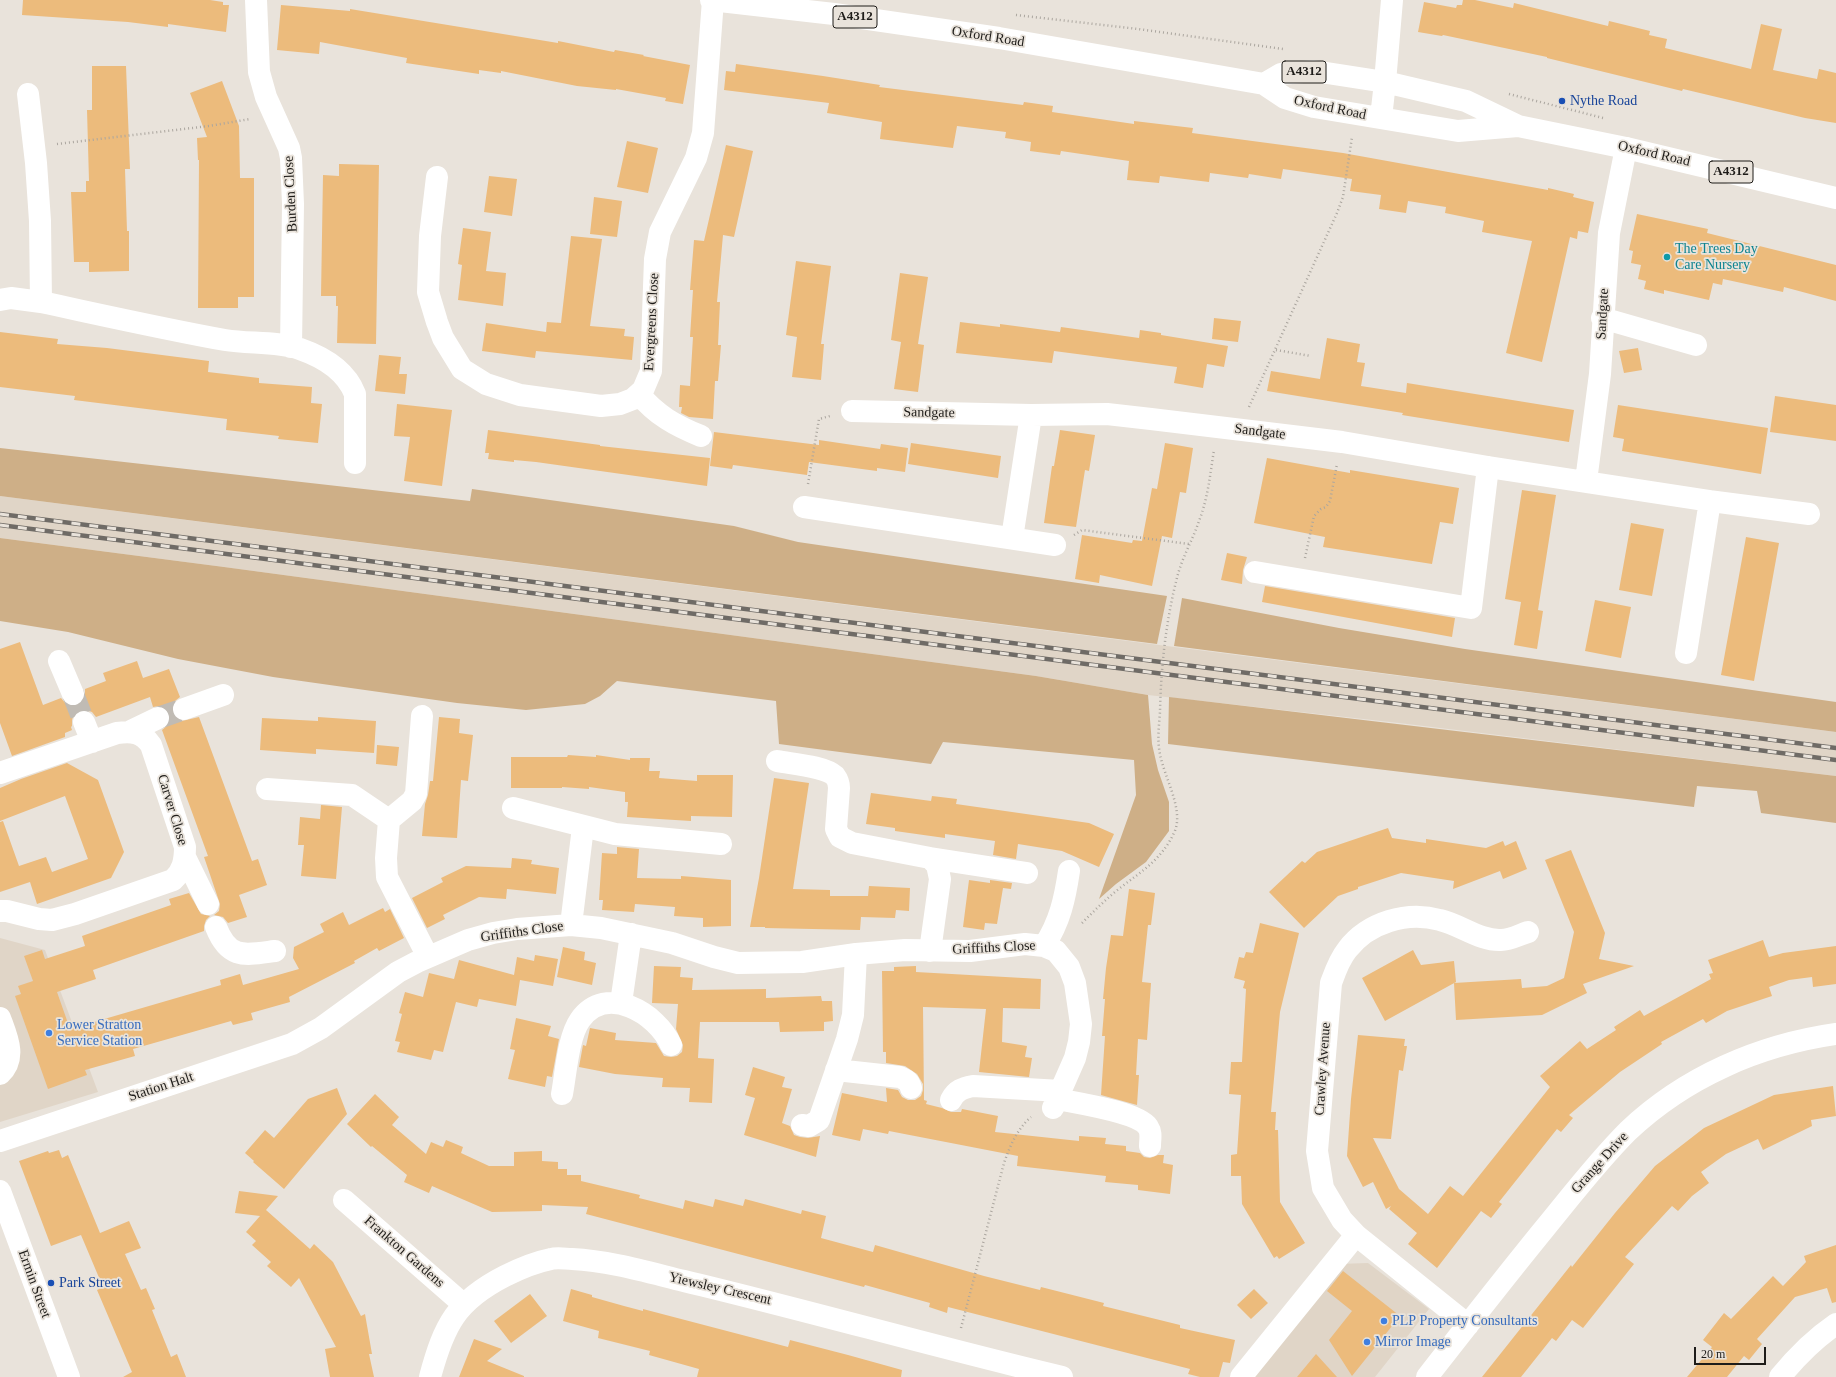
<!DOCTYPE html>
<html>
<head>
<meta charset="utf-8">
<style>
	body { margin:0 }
	#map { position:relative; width:1836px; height:1377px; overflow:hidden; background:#e9e3db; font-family:"Times New Roman",serif }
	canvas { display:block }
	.scale { position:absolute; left:1694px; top:1347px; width:72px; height:18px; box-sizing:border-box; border:2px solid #1e1c19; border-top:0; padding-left:5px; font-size:12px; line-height:14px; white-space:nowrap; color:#1e1c19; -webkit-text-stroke:3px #e9e3db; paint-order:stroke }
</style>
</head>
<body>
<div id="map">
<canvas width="1836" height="1377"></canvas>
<div class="scale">20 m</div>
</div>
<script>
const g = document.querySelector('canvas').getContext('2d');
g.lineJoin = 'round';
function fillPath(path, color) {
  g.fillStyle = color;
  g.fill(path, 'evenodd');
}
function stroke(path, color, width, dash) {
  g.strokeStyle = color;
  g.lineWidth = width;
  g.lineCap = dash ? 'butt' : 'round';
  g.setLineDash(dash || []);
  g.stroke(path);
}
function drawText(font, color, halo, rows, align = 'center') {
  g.font = font + ' "Times New Roman",serif';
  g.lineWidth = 3.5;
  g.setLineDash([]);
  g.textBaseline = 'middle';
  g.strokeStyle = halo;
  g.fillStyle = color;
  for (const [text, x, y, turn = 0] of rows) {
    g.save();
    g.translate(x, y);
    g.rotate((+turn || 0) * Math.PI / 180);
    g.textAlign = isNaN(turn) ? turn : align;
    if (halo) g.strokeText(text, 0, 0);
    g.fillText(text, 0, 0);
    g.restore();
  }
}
const built = new Path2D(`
	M0 496 1836 732V776L1399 723 1148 695 1036 676 224 567 0 538Z
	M0 938 45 950 98 1092 0 1122Z
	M1368 1263 1429 1309 1375 1377H1250L1338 1264Z`);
const green = new Path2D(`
	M0 448 470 501 472 489 734 526 798 542 1167 596 1157 644 0 496Z
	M0 538 224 567 1036 676 1148 695 1152 744 1158 770 1169 802V831L1146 862 1116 884 1099 899 1136 795 1134 760 943 742 931 764 779 744 776 701 617 681 600 696 585 704 526 710 457 703 273 677 178 659 68 632 0 621Z
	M1182 598 1339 628 1465 649 1836 702V732L1174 646Z
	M1169 697 1836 776V823L1761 813 1757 791 1697 786 1694 807 1168 744Z`);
const building = new Path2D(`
	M23 0H210L223 2V5H229L226 32 168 24V27L128 22 22 15Z
	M1463 0H1475L1513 8 1514 3 1608 26 1609 21 1650 31 1649 35 1667 39 1665 48 1751 69 1761 24 1782 29 1773 70 1817 79 1819 69 1836 73V123L1805 118 1683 89 1682 91 1547 58V57L1443 35 1442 36 1418 32 1424 2 1456 8 1457 5H1462Z
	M281 5 350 11V9L558 43V41L614 52 615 50 644 55 643 56 690 65 683 104 665 101 666 98 616 89V90L577 86 501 71V73L479 70V74L406 63 407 58 320 42 319 54 277 50Z
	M736 64 823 76 880 85 879 87 1023 105 1024 102 1053 106 1052 112 1134 124V121L1193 128 1192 133 1343 153 1548 190V188L1574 194 1573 197 1594 202 1588 233 1578 231 1577 239 1570 237 1542 362 1506 353 1532 241 1482 232 1484 221 1445 213 1446 207 1408 201 1406 213 1379 209 1381 195 1350 191 1352 179 1283 169 1281 179 1249 174 1248 178 1210 173 1209 182 1160 176 1159 183 1127 180 1129 161 1061 151 1060 155 1030 151 1031 142 1005 138 1006 132 957 126 953 148 880 139 882 122 827 113 829 103 724 90 726 71 735 72Z
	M92 66H126L130 169H125L127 231H129V271L89 272V262H74L71 192H86V181H89L87 110H92Z
	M222 81 239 126 240 178H254V297H238V308H198L199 160H198L197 138 207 137 190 93Z
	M627 141 658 148 648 193 617 187Z
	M726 145 753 151 734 237 723 235 717 302H720L718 345H721L718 381H715L713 419 689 417 681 413 682 407H679L680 385 690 386 693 337H690L693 290H690L694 240 704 241Z
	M339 164 379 165 376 344 337 343 338 306H336V296H321L323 175 339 176Z
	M489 176 517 179 512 216 484 212Z
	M594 197 622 201 617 237 590 234Z
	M1637 214 1708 229 1707 233 1836 265V301L1784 287 1783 292 1723 279 1722 285 1713 283 1709 300 1664 290V294L1644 289 1646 281 1638 279 1641 265 1631 263 1633 251 1629 250Z
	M463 228 491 232 486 271 506 273 503 306 458 300 462 265 458 264Z
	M571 236 602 239 590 326 625 329 624 336 634 337 632 360 536 351 535 358 482 351 486 323 546 332 547 322 561 323Z
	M796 261 831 266 821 344H824L821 380 792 377 797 337 786 335Z
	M900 273 928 277 918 344 924 345 918 392 894 389 901 342 891 340Z
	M1214 318 1241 321 1238 342 1212 339Z
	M960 322 1000 327V324L1060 332 1061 327 1139 338 1140 330 1161 333V335L1228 346 1224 367 1207 364 1203 388 1174 383 1177 367 1054 351 1052 363 956 353Z
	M0 332 58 339 57 344 107 348 209 361 208 372 259 378V383L312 387 311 403 322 404 318 443 278 439 279 436 226 430 227 419 74 400 75 396 0 387Z
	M1327 338 1360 344 1357 362 1365 363 1361 386 1406 393 1407 383 1574 410 1569 442 1402 415 1403 413 1267 391 1271 371 1320 379Z
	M1638 348 1642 370 1624 373 1619 351Z
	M379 355 401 357 399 374H407L405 394 375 391Z
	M1775 396 1836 405V441L1770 432Z
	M397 404 452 410 442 486 404 481 410 437 394 436Z
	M1618 405 1768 428 1761 474 1622 451 1624 439 1613 437Z
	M488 430 600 445V446L710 458 707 486 536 462 514 460V462L488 459 489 453H485Z
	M1060 430 1095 435 1089 471 1085 470 1076 527 1044 523 1052 466H1054Z
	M714 432 819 445V440L880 449 881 444 908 448 905 472 877 468V471L809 462 807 475 733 465 732 469 710 466Z
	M911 443 1001 456 998 478 908 464Z
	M1165 443 1193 448 1186 493 1180 492 1172 538 1162 536 1152 586 1100 575 1099 583 1075 579 1082 535 1132 543 1133 540 1142 541 1152 488 1157 489Z
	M1267 458 1350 473V470L1459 488 1453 524 1440 522 1432 564 1323 547 1325 537 1254 523Z
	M1522 490 1556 495 1538 610 1543 611 1537 649 1514 645 1521 602 1505 599Z
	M1631 523 1664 529 1652 596 1619 590Z
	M1746 537 1779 543 1754 681 1721 675Z
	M1227 553 1247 557 1243 570 1242 584 1221 580Z
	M1265 586 1455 618 1452 637 1262 602Z
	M1595 600 1631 607 1621 658 1585 651Z
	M20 642 43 705 61 698 66 704 72 706 78 705 83 702 85 696V689L106 681 103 673 137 661 143 678 169 669 180 697 175 701 172 706V714L176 719 182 721 199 717 252 861 258 859 267 885 239 895 247 917 228 923 223 917 214 915 219 911 220 904 204 857 208 856 162 730 168 725 170 719 169 713 165 708 159 706 153 707 150 697 96 717 92 712 86 710 79 711 74 714 72 720V726L71 727 72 730 65 733V737L12 756 0 723V649Z
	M318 717 376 721 374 753 316 749V754L260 750 262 718 318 721Z
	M439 717 460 719 459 733 473 735 468 781 461 780 457 838 422 836 425 804 428 795 430 781H433Z
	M377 745 399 747 397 766 376 764Z
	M568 755 596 757V755L630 760V758H650L649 771H660L659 778 697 781V775H733L732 817 691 816V821L627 817 628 802H625V792L589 787V789L562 787V788H511V757H567Z
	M67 763 98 780 124 852 111 878 37 904 30 882 0 892V822L3 821 19 866 46 857 52 872 88 859 65 796 0 821V788L21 779Z
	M774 778 809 783 793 889 830 890V896H868L869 886 910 888 909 911 896 910 895 918 861 917 860 930 765 928V927H750L759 878Z
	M871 793 931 801 932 796 957 799 956 804 1089 823 1114 834 1099 867 1062 851 1018 844 1016 859 993 855 995 841 945 834V838L895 831V828L866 824Z
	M321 805 342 807 336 879 301 876 304 845H298L300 817 320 819Z
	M1388 828 1392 838 1426 843V839L1486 848 1503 841 1505 846 1516 841 1527 869 1503 879 1500 871 1453 889 1454 881 1401 873 1358 887V889L1338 896 1304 928 1269 892 1302 861 1305 863 1317 852Z
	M617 847 639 849 637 878 681 879V876L731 880V926L703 927V918L674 916 675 907 635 904 634 912 602 910 603 900H599L602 853 617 854Z
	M1571 850 1605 933 1599 959 1634 966 1583 984 1587 993 1542 1015 1456 1020 1454 983 1521 979 1522 988 1547 986 1564 978 1574 932 1545 860Z
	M512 858 532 860 531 864 559 868 556 894 507 889 506 899 479 897 443 915 445 919 427 928 412 898 443 882 441 878 466 866 511 868Z
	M969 880 990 883V880L1012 883 1011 889 1003 888 997 924 985 923 984 930 963 927Z
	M1129 889 1155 893 1151 925H1148L1142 982 1151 983 1147 1040 1138 1039 1136 1075H1139L1137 1105 1101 1095 1105 1036H1102L1105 999H1103L1106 968 1111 935 1123 936Z
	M189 893 201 914 210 916 206 920 204 926V931L93 970 96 979 57 992 70 1029 221 985 220 980 240 974 243 985 299 969 293 958 294 947 324 932 320 924 343 912 349 925 383 908 385 912 390 909 404 938 379 951 377 948 354 961 355 963 289 997 290 1002 251 1013 253 1020 233 1025 231 1021 133 1049 135 1056 85 1070 87 1075 48 1089 15 996 21 994 18 986 33 981 24 956 42 950 45 959 85 946 82 936 171 905 169 899Z
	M1260 923 1299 933 1280 1012 1271 1112H1276L1275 1130H1278L1280 1202 1305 1243 1279 1259 1277 1256 1274 1258 1242 1204 1241 1176H1231V1155L1237 1154 1241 1095 1229 1094 1231 1062H1242L1246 989 1243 988 1245 981 1234 978 1239 957 1244 958 1246 952 1253 953Z
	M1763 940 1769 957 1783 953 1836 946V984L1813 987 1812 977 1789 980 1769 987 1772 996 1727 1011 1706 1023 1703 1019 1661 1042 1662 1044 1620 1072 1569 1115 1573 1118 1561 1132 1557 1129 1499 1202 1502 1204 1491 1218 1481 1211 1437 1268 1408 1244 1417 1233 1389 1209 1391 1206 1386 1209 1373 1182 1363 1187 1347 1156 1351 1099 1358 1035 1405 1039 1404 1046H1407L1403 1071 1399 1070 1391 1139 1373 1138 1399 1189 1428 1214 1450 1186 1463 1196 1550 1087 1540 1076 1580 1041 1587 1049 1616 1030 1614 1027 1640 1010 1644 1016 1711 979 1709 974 1713 973 1708 960Z
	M563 947 585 952 584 960 596 963 592 985 557 977Z
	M1413 950 1421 965 1454 961 1456 982 1385 1021 1362 978Z
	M535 955 558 959 553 986 520 980 516 1006 479 999 477 1007 456 1002 443 1052 434 1050 431 1060 397 1052 400 1042 395 1041 402 1014 399 1013 405 992 423 997 429 973 454 979 459 960 514 975 517 957 534 961Z
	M654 966 681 967 680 977 693 978 692 990 766 989V998L821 996 822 1001H832L833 1021 824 1022V1031L780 1032 779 1022H700L698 1058 714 1059 712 1103 689 1102 690 1088 662 1087 663 1078 615 1074 579 1067 583 1045 586 1046 590 1028 616 1033 615 1040 656 1043 664 1056 671 1057 677 1056 682 1052 683 1045 676 1029 678 1004 652 1003Z
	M916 966V972L1041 979 1040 1009 1003 1008 1002 1042 1027 1046 1025 1057 1032 1058 1029 1077 979 1072 986 1009 923 1007 924 1100 927 1101 926 1104 942 1108 951 1112H961L962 1109 998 1116 995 1132 1079 1141V1136L1106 1138 1105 1144 1126 1146V1151L1140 1153 1144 1157 1150 1158 1158 1155H1164L1163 1163 1173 1165 1170 1194 1138 1190V1185L1105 1182 1106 1176 1017 1166 1018 1156 889 1131 888 1134 863 1129 860 1141 832 1135 842 1093 887 1102 886 1088 898 1090 902 1097 908 1100H915L921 1096 923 1090V1084L917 1074 905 1066 886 1063V1052H883L882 971H894V967Z
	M516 1018 551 1026 548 1036 559 1039 552 1077 547 1076 545 1087 508 1079 515 1050 510 1049Z
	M753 1067 785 1077 782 1087 792 1089 782 1123 790 1126 794 1135 800 1137 808 1138 820 1136 816 1157 744 1135 755 1098 745 1095Z
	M1833 1086 1836 1116 1811 1120 1812 1126 1763 1150 1758 1139 1726 1154 1701 1172 1709 1183 1692 1196 1678 1211 1672 1206 1625 1257 1634 1264 1583 1328 1572 1320 1556 1341 1552 1338 1521 1377H1482L1571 1265 1572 1267 1615 1213 1655 1166 1704 1128 1774 1095Z
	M337 1088 347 1114 284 1189 253 1162 254 1161 245 1153 265 1130 274 1138 308 1099Z
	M375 1094 399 1117 392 1125 426 1154 431 1142 443 1147 446 1140 463 1147 461 1153 489 1166H514V1152L542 1151V1161L558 1162V1169H567V1175H581V1181L640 1195 639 1198 683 1209 685 1200 713 1207 715 1199 743 1206 745 1199 801 1214 802 1210 826 1216 821 1238 873 1252 875 1245 984 1276 1040 1290 1041 1287 1104 1303 1103 1306 1180 1325V1328L1235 1340 1230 1363 1223 1362 1219 1377H1200L1188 1374 1190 1369 948 1307 947 1313 929 1307 930 1303 865 1285 864 1287 586 1214 588 1207 542 1205V1211L492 1212 432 1186 429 1193 404 1182 407 1175 372 1146 371 1147 347 1124Z
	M59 1150 62 1158 68 1155 100 1233 129 1221 141 1248 125 1254 141 1290 146 1288 155 1309 152 1310 171 1357 177 1354 186 1377H123L132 1372 97 1290 99 1289 96 1282 100 1280 81 1235 51 1246 19 1161 48 1151 49 1153Z
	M239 1191 278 1196 266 1210 310 1249 314 1244 333 1262 361 1316 365 1314 372 1354H369L374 1377H330L325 1349 336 1347 299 1278 291 1287 267 1266 271 1262 252 1245 256 1241 246 1232 260 1216 235 1213Z
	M1836 1245V1302L1832 1303 1827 1288 1795 1297 1757 1339 1762 1344 1749 1360 1744 1356 1727 1377H1687L1712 1347 1703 1340 1724 1313 1731 1319 1773 1276 1783 1286 1806 1262 1804 1256Z
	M1343 1271 1400 1316 1352 1376 1329 1340 1352 1311 1327 1291Z
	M571 1289 592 1295V1297L624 1306 643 1311V1309L788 1347 790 1340 848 1355 902 1370 901 1377H697L699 1369 649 1355 650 1351 598 1338 599 1331 563 1321Z
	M1254 1289 1268 1303 1251 1319 1237 1305Z
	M530 1294 547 1316 511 1343 494 1321Z
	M474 1339 502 1349 487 1361 524 1376V1377H459Z
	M1316 1354 1337 1377H1297Z`);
const minorTunnel = new Path2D(`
	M73 694 84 722
	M158 718 184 709`);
const path = new Path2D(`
	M1016 15 1138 29 1283 49
	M1509 94 1603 118
	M57 144 209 126 250 119
	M1276 350 1311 356
	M1249 407 1337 213 1343 197 1352 137
	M808 484 819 419 830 416
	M1074 535 1082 530 1189 544
	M1305 558 1314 516 1321 509 1326 507 1330 501 1337 464
	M1082 923C1094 911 1106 899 1120 888 1142 871 1161 860 1174 833 1185 811 1164 777 1160 754 1157 740 1159 726 1160 712 1161 666 1166 619 1178 574 1183 556 1193 539 1199 521 1208 498 1210 475 1214 450
	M961 1328 1004 1163C1010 1146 1017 1129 1031 1117`);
const minor = new Path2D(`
	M256 0 259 72 266 97 289 148 291 158 293 204 291 347
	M1385 82 1392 0
	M28 94 36 163 40 221 41 302
	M437 177 430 236 428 292 437 322 443 338 462 369 486 384 520 395 601 406 620 404 633 399 643 390 651 371 655 259 660 232 696 158 703 133 713 0
	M0 300 11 298 41 302C102 315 164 329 225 340 250 344 277 341 300 349 323 357 346 371 355 394V463
	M1602 318 1696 345
	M639 394C656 415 676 426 701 436
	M852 411 1031 415 1107 414 1151 419 1342 442 1488 467 1710 501 1809 514
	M1586 481 1600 374 1609 233 1626 148
	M804 507 1055 545
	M1012 538 1031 415
	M1255 572 1471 608 1488 467
	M1686 653 1710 501
	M59 661 73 694
	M184 709 223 695
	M84 722 92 742
	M131 731 158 718
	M777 761C792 764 824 766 835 776 838 780 839 784 839 788L836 829 840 837 852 843 930 858 937 865 940 879 930 951
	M0 773 117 733C132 731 142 732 151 745L185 847C185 860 183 871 173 880L75 914 52 920 39 919 7 911H0
	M267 789 352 795 389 820
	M513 808 615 834 721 844
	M389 820 386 858 387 877 428 957
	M389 820 412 801 416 794 422 716
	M185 857 208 904
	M930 858 1027 873
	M571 925 583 827
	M216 927C229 960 245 955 275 951
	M1044 946C1060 922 1065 898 1069 871
	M621 1003 631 934
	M0 1018C7 1037 17 1058 0 1074
	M836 1070 900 1077C906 1080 909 1081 911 1088
	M562 1094C566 1073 568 1037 580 1020 606 983 657 1013 671 1045
	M1057 1099C1076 1103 1138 1112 1148 1127 1152 1133 1150 1139 1150 1146
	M951 1100C956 1090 963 1088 973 1086L1061 1091
	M802 1125 809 1126 819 1120 847 1039 853 1015 856 954
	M0 1141 292 1044 321 1028 398 972 417 962 468 940 493 933 517 929 571 925 601 928 672 943 714 957 738 963 802 962 856 954 905 950 970 951 1025 944 1044 946 1056 951 1069 967 1075 983 1081 1024 1079 1042 1075 1058 1053 1108
	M0 1191 69 1377
	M344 1200 463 1304
	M1468 1325 1356 1235 1342 1220 1323 1188 1317 1151 1331 983C1335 972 1339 960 1347 950 1368 922 1407 911 1440 920 1461 925 1480 941 1501 940 1510 940 1519 935 1528 932
	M430 1377C444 1325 456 1301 505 1276 519 1269 536 1262 551 1259 558 1257 566 1259 572 1259 610 1261 647 1272 684 1281 810 1311 935 1347 1062 1377
	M1241 1377 1356 1235
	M1427 1377C1466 1327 1505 1277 1545 1228 1572 1195 1598 1161 1628 1131 1685 1077 1759 1045 1836 1034
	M1780 1377C1797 1356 1814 1339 1836 1324`);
const major = new Path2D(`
	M711 0 834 14 999 38 1264 84 1285 98 1314 107 1458 131 1518 126
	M1264 84 1281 74 1314 71 1385 82 1466 101 1518 126 1626 148 1836 198
	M1381 118 1385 82`);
const rail = new Path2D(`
	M0 514 1836 748
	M0 525 1836 760`);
const markers = [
	[1562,101,4,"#1a4fb4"],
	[1667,257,4,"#0f9aa8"],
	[49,1033,4,"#3f7fe0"],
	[51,1283,4,"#1a4fb4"],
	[1384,1321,4,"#3f7fe0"],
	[1367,1342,4,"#3f7fe0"]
];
const shields = [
	[855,17,44],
	[1304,72,44],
	[1731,172,44]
];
const shieldNames = [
	["A4312",855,17],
	["A4312",1304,72],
	["A4312",1731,172]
];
const streetNames = [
	["Oxford Road",988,37,9],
	["Oxford Road",1330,108,12],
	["Oxford Road",1654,154,13],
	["Burden Close",291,194,-93],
	["Sandgate",1603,314,-87],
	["Evergreens Close",652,322,-87],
	["Sandgate",929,413,1],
	["Sandgate",1260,432,7],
	["Carver Close",172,810,73],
	["Griffiths Close",522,932,-8],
	["Griffiths Close",994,948,-3],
	["Crawley Avenue",1323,1069,-86],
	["Station Halt",161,1087,-18],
	["Grange Drive",1600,1163,-48],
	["Frankton Gardens",404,1252,41],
	["Ermin Street",34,1284,70],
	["Yiewsley Crescent",720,1289,13]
];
const transitNames = [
	["Nythe Road",1570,101],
	["Park Street",59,1283]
];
const cultureNames = [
	["The Trees Day",1675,249],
	["Care Nursery",1675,265]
];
const shopNames = [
	["Lower Stratton",57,1025],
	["Service Station",57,1041],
	["PLP Property Consultants",1392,1321],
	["Mirror Image",1375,1342]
];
fillPath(built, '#e0d5c7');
fillPath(green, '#ceaf87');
fillPath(building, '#ecbb7c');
stroke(minorTunnel, '#c0bbb4', 22, [22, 11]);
stroke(path, '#aba69f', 2.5, [1, 3]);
stroke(minor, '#fff', 22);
stroke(major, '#fff', 22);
stroke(rail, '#6f6b66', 4.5);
stroke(rail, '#e9e3db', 3, [9]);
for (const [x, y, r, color] of markers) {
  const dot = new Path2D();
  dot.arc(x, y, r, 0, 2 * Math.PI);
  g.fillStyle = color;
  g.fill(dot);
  stroke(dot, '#e9e3db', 1.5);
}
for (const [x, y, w] of shields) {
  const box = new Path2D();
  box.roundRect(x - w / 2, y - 11, w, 22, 3);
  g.fillStyle = '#e9e3db';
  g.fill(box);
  stroke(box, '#1e1c19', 1);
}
drawText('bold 13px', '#1e1c19', null, shieldNames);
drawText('14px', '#1e1c19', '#e9e3db', streetNames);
drawText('14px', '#164399', '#e9e3db', transitNames, 'left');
drawText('14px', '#0d838f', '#e9e3db', cultureNames, 'left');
drawText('14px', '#366cbe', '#e9e3db', shopNames, 'left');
</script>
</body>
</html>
